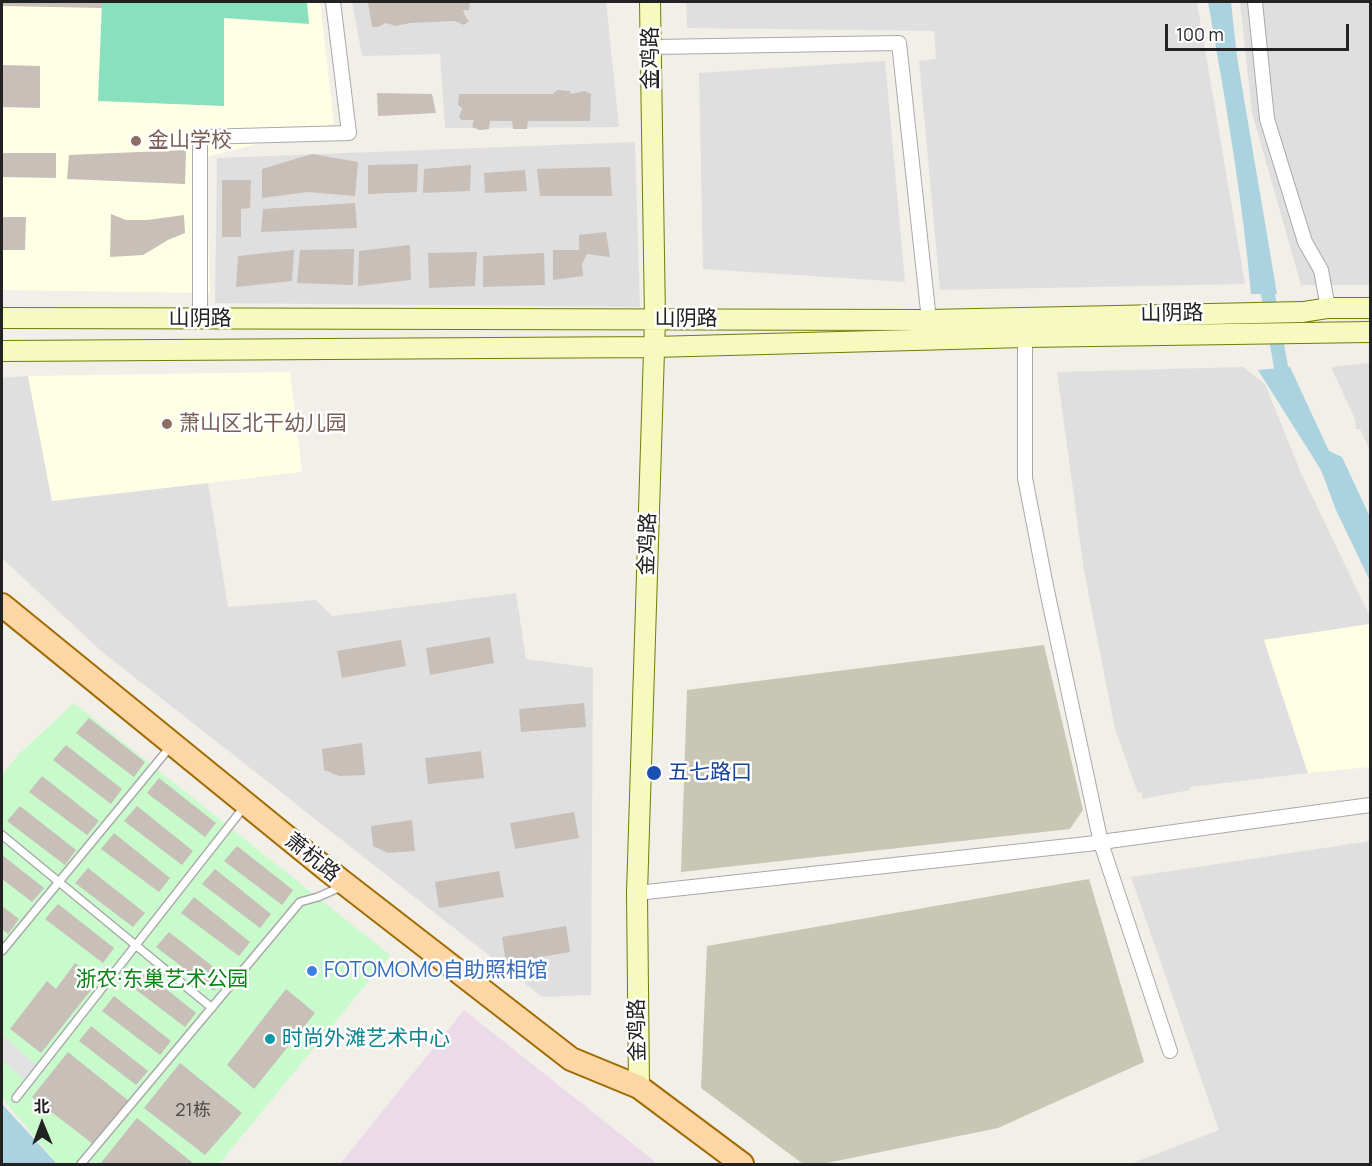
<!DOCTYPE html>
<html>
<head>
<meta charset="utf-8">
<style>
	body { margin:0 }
	#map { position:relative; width:1372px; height:1166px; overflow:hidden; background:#f2efe9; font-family:Manrope,"Noto Sans SC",sans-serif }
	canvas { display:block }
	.frame { position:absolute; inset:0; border:3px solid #222; pointer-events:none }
	.north { position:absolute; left:12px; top:1094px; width:60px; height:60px; -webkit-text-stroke:4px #fff; paint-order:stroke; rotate:359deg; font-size:16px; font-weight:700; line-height:24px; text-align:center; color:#222 }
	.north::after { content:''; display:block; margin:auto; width:21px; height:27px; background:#222; clip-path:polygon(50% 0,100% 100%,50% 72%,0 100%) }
	.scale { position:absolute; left:1165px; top:24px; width:184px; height:27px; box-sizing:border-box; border:3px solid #222; border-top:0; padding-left:8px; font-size:18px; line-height:21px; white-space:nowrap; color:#222; -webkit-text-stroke:4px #fff; paint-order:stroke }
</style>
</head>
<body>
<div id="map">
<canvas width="1372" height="1166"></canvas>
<div class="frame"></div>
<div class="north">北</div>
<div class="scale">100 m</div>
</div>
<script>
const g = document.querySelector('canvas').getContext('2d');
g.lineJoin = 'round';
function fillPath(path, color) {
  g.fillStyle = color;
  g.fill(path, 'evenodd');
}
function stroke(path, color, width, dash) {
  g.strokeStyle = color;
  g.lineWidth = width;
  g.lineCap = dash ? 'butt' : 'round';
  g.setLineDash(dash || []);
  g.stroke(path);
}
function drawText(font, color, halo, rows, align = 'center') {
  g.font = font + ' Manrope,"Noto Sans SC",sans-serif';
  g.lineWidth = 5;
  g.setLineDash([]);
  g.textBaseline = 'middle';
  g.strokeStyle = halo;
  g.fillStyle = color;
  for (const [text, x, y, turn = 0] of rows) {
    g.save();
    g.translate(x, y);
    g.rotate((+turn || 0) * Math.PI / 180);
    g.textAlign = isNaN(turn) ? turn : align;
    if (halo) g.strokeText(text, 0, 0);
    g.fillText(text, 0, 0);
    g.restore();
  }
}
const residential = new Path2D(`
	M352 2H606L619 127 445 128 440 54 362 56Z
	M686 2H1197L1245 284 940 290 919 61 936 59 934 31 687 28Z
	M1240 2H1370V285H1301L1252 113Z
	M885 61 905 282 703 269 699 73Z
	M635 142 640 307 215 303 217 158Z
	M1370 363V451L1360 429H1356L1355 419 1331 367Z
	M1243 367 1265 384 1301 473 1370 617V624L1264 640 1308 773 1190 787V790L1142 799V792L1138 793 1115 729 1084 571 1057 372Z
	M28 376 52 501 208 483 228 607 316 600 332 616 516 593 526 659 593 668 591 995 542 997 101 651 2 558V378Z
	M1370 841V1164H1130L1219 1130 1131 877Z`);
const industrial = new Path2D(`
	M464 1010 658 1164H340Z`);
const education = new Path2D(`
	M2 2H320L334 124 206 157 210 293 2 290Z
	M290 372 302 472 52 501 28 376Z
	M1370 624V767L1308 773 1264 640Z`);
const construction = new Path2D(`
	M1044 645 1083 810 1070 829 681 872 687 690Z
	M1089 879 1144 1062 998 1128 822 1164H803L701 1088 707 946Z`);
const park = new Path2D(`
	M74 703 390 955 219 1164H57L2 1098V775L18 755Z`);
const pitch = new Path2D(`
	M102 2H307L309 24 224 18V106L98 101Z`);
const parking = new Path2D(`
	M2 1035 36 1065 24 1079 2 1060Z`);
const water = new Path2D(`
	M1208 2H1231L1237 57 1277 294H1251C1242 196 1225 98 1208 2Z
	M1290 367 1329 451 1342 457 1370 517V581L1336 510 1321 470 1258 370Z
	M2 1104 57 1164H2Z`);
const canal = new Path2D(`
	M1265 278 1281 367 1289 384`);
const building = new Path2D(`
	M2 2H102V8L2 6Z
	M368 2H470L469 10H463L465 16 469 21 464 25 455 21 410 23 396 26 386 23 378 27H372Z
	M2 65 40 66V108L2 107Z
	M557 90 570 91 571 94 585 91 591 94 590 121H528L527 129H513L512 121H490L489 129 480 130 472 127 474 120H462L459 117 462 108 458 105 459 94H553Z
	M377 93 432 94 436 113 378 116Z
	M186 150 185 184 67 179 69 155Z
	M2 153H56V178L2 177Z
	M312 154 358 162 355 196 308 192 262 198V169Z
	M418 164 417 192 368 194V165Z
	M471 165 470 191 423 193 424 169Z
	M610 167 612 196H540L537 169Z
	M525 170 527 191 485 193 484 173Z
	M222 180H251L250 208 241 209V237H222Z
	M355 203 357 228 261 232 263 209Z
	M111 214 126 220H147L184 215 185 233 168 240 143 255 110 257Z
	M2 217H26L25 250H2Z
	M606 232 610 257 587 254 582 264 583 276 553 280V250H579V235Z
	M410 245 411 280 358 286 359 251Z
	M354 249 353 285 297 283 300 250Z
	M294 250 292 281 236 287 238 256Z
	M477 252 475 286 429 288 428 253Z
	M544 253 545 285 483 287V256Z
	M490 637 494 663 430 675 426 648Z
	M401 640 406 666 342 678 337 651Z
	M584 703 586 727 521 732 519 709Z
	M89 718 145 762 134 777 76 733Z
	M362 743 365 775 339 776 324 770 322 749Z
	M66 745 122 789 111 804 53 760Z
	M481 751 484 778 428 784 425 758Z
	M42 776 99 821 87 835 29 792Z
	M159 778 216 823 205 837 147 793Z
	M20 806 76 850 65 865 7 821Z
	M137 806 193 851 182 865 124 821Z
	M574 812 579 838 515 849 510 823Z
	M412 820 415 851 388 853 373 846 371 826Z
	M114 833 170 878 159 892 101 849Z
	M237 846 293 890 282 905 224 861Z
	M2 855 44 888 32 902 2 879Z
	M88 868 145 913 133 927 75 883Z
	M215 869 271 914 260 928 202 884Z
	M499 871 504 897 439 908 435 882Z
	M194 897 250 942 239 956 181 913Z
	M58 904 114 948 103 963 45 919Z
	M2 906 19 919 8 934 2 929Z
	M566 926 570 952 506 963 502 937Z
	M169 932 225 976 214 991 156 947Z
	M75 963 99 980 41 1053 10 1029 47 981 56 989Z
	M140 968 196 1013 185 1027 127 983Z
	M286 989 315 1013 254 1089 227 1065Z
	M114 996 171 1041 160 1055 102 1011Z
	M91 1026 148 1071 136 1085 79 1041Z
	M68 1052 130 1102 93 1144 32 1097Z
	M180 1063 242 1113 205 1155 144 1108Z
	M137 1118 194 1164H100Z`);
const service = new Path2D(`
	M2 835 212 1008
	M2 951 170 747
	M16 1098 244 807
	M81 1164 300 902 318 897 343 886`);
const minor = new Path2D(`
	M1255 2 1267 119 1305 242 1321 270 1328 308
	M652 47 899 43 929 320
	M200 319V137L349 133 333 2
	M1025 337V478L1046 586 1101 843 1170 1051
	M637 893 1087 844 1370 805`);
const secondary = new Path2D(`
	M2 318 929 320 1303 312 1328 308H1370
	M2 351 654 347 1025 337 1370 332
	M639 1087 637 893 655 319 650 2`);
const primary = new Path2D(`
	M2 605 326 869 571 1059 639 1087 742 1164`);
const markers = [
	[136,141,6,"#8d6e63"],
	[167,424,6,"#8d6e63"],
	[654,773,8,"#1a4fb4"],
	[312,971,6,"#3f7fe0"],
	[270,1039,6,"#0f9aa8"]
];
const numberNames = [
	["21栋",193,1111]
];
const streetNames = [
	["金鸡路",651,58,-90],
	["山阴路",1172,314,-1],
	["山阴路",200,319],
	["山阴路",686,319],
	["金鸡路",648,544,-88],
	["萧杭路",312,858,39],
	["金鸡路",638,1030,-91]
];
const educationNames = [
	["金山学校",148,141],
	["萧山区北干幼儿园",179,424]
];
const transitNames = [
	["五七路口",668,773]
];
const shopNames = [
	["FOTOMOMO自助照相馆",324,971]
];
const parkNames = [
	["浙农·东巢艺术公园",162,980]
];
const cultureNames = [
	["时尚外滩艺术中心",282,1039]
];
fillPath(residential, '#e0dfdf');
fillPath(industrial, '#ebdbe8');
fillPath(education, '#ffffe5');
fillPath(construction, '#c7c7b4');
fillPath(park, '#c8facc');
fillPath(pitch, '#88e0be');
fillPath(parking, '#e2e2e2');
fillPath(water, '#aad3df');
stroke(canal, '#aad3df', 14);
fillPath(building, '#c7bfb8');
stroke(service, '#a9a9a9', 10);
stroke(minor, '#a9a9a9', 16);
stroke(secondary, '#707d05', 22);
stroke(primary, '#a06b00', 26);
stroke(service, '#fff', 7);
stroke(minor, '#fff', 14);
stroke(secondary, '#f7fabf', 20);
stroke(primary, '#fcd6a4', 22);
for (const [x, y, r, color] of markers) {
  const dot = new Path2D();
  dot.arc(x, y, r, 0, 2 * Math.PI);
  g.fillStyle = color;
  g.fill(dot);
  stroke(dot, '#fff', 2);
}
drawText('18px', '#4b4948', null, numberNames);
drawText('21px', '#222', '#fff', streetNames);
drawText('21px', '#785e54', '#fff', educationNames, 'left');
drawText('21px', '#164399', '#fff', transitNames, 'left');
drawText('21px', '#366cbe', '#fff', shopNames, 'left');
drawText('21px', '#0c8416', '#fff', parkNames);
drawText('21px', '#0d838f', '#fff', cultureNames, 'left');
</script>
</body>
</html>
